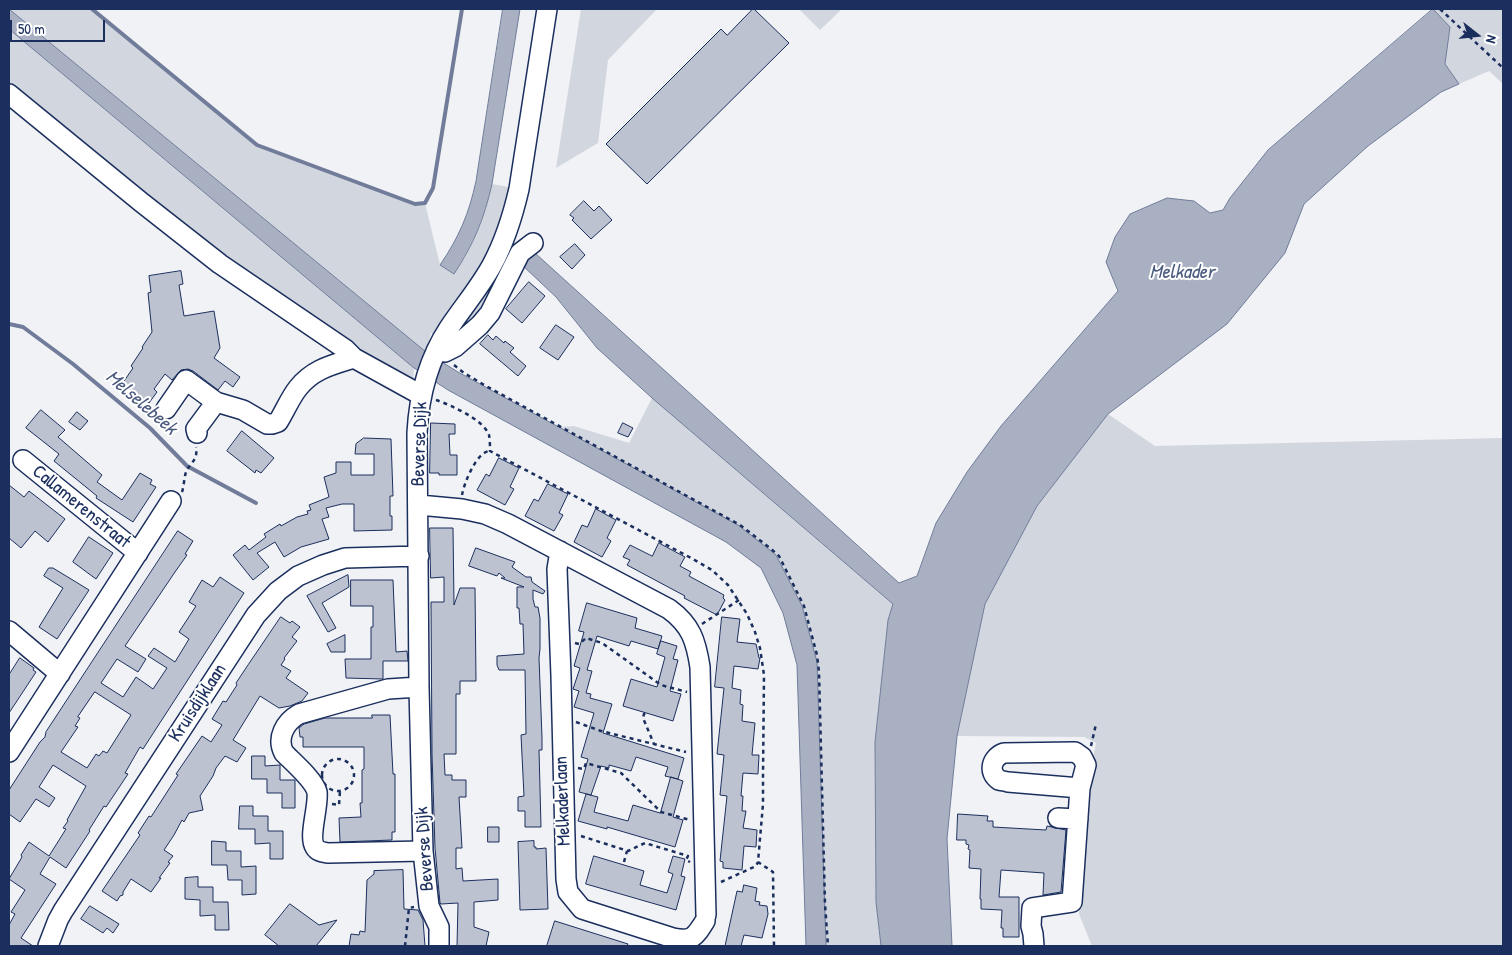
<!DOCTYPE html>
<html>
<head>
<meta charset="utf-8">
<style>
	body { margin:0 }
	#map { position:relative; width:1512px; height:955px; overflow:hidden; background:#f1f2f5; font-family:"Patrick Hand",sans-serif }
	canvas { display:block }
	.frame { position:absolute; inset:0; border:10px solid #1b2f5e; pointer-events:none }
	.north { position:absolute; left:1452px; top:10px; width:50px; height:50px; -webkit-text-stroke:4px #fff; paint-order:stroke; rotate:106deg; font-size:14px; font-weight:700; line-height:20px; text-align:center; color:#1b2f5e }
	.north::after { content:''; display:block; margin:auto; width:18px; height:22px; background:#1b2f5e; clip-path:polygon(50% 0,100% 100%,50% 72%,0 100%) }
	.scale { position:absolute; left:10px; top:20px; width:95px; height:22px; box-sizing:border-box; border:2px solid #1b2f5e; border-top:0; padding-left:6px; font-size:15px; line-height:18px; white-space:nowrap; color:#1b2f5e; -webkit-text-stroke:4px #fff; paint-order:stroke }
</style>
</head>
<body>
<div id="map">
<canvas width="1512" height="955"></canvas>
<div class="frame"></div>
<div class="north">N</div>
<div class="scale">50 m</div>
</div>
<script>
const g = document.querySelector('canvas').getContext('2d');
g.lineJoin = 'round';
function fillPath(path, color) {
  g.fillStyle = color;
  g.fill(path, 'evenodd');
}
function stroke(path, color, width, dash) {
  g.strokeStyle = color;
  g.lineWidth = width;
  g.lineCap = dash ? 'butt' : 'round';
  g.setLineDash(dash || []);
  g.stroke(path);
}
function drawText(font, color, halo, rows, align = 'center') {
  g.font = font + ' "Patrick Hand",sans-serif';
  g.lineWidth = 4;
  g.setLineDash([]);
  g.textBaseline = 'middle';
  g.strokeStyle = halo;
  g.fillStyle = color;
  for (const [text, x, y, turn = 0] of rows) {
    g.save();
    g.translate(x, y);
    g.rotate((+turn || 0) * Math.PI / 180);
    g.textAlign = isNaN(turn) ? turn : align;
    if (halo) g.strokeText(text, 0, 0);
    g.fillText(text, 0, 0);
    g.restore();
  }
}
const green = new Path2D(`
	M9 9H92L257 145 415 204 425 203 440 265 454 274C474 248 485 216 492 184L514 188 498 242 512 256 481 316 447 343 431 333 426 352Z
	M581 9H657L608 60 598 143 556 168Z
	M799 9H842L820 30Z
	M1433 9H1503V84L1489 71 1459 84 1445 64 1450 27Z
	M9 29 414 368 412 397 215 272 167 235 9 108Z
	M652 398 893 604 888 620 875 742 876 902 881 946H826L817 662 776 555 558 427 574 426 629 443Z
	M1108 414 1155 446 1503 438V946H1092L1079 914 1084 800 1096 743 1084 737 957 736 985 604 1037 506Z`);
const water = new Path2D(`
	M9 9 426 352 458 372 738 525 776 555 802 606 817 662 826 946H806L797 665 783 613 761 568 726 542 448 390 414 368 9 29Z
	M503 9H520L492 184C484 219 474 244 454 274L440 265C459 237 469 214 476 181Z
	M1433 9 1450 27 1445 64 1459 84 1441 92 1368 146 1304 204 1285 253 1227 324 1108 414 1037 506 985 604 957 736 947 839 952 946H881L876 902 875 742 888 620 893 604 652 398 597 348 556 297 522 265 526 257 535 253 899 583 917 576 936 523 967 472 1001 426 1118 291 1106 262 1115 237 1130 214 1167 198 1194 201 1210 213 1223 210 1230 198 1268 150Z`);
const stream = new Path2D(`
	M92 9 257 145 415 204 425 203 433 188 462 9
	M9 324 23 327 73 364 150 428 187 466 256 503`);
const building = new Path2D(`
	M753 9H754L789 43 647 184 606 144 721 29 727 35Z
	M584 201 594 211 599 206 612 220 591 239 572 220 574 218 570 215Z
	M575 244 585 255 572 269 560 257Z
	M181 271 183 284 179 285 184 316 214 311 220 348 214 358 240 377 233 387 225 381 218 390 193 371 188 369 181 370 172 380 165 374 154 389 157 392 149 403 122 384 133 368 131 366 143 348 142 347 152 332 148 293 151 292 149 276Z
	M529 282 545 296 522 323 506 309Z
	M556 325 574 337 558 360 540 348Z
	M488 335 493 340 496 336 504 343 505 341 514 348 510 352 526 366 518 376 480 344Z
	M41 410 65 430 58 437 102 475 97 482 122 500 140 473 152 480 150 484 156 487 133 522 96 498 97 496 54 461 59 454 26 428Z
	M77 412 88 421 80 430 69 422Z
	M431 423 455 424V434H449L450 455H457V475H439V473H430Z
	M623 423 633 428 628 437 618 433Z
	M242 431 274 458 261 473 256 470 255 473 227 451Z
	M364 438 391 439 393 496H390V516H392V530L354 531V504H342L326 508 329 517 322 519 329 539 301 547 284 557 275 542 257 553 269 567 253 580 233 555 245 545 249 550 266 537 264 534 280 524 281 526 297 517 308 514 307 511 311 510 309 505 329 497 324 477 336 473V462H351V475H374V454H355L356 444Z
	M499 458 519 468 510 487 514 489 505 505 477 490 486 474 489 476Z
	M548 484 568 494 559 513 563 515 554 531 525 516 534 499 538 501Z
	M9 485 24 497 29 491 65 519 48 542 35 531 21 548 9 538Z
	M596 509 616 520 607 538 611 541 602 557 574 542 582 525 587 527Z
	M430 528H453L454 605 460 588H475L476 681H460V694H456V754H444L445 775H452V780H466V797H459L462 848H456V869L462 868 463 881 498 879V900L474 902V927L489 932 486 946H457L458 903 441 904 440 903 435 848 432 754 431 602H444V577L431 578Z
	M178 531 193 541 185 554 187 555 175 572 125 646 146 659 138 672 117 659 101 683 123 697 136 677 153 689 167 668 148 656 154 648 175 662 189 639 179 632 196 606 189 602 202 580 213 587 220 577 244 593 143 749 140 747 125 773 128 774 106 807 104 806 89 830 90 831 66 868 50 857 40 874 56 884 21 938 33 946H9V925L15 914 11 912 25 890 9 879 22 857 21 855 29 842 49 856 66 829 63 828 68 821 67 820 86 786 53 765 39 787 55 798 49 807 36 799 20 822 9 814V790L40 742 45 737 46 732ZM95 692 131 715 107 753 103 751 99 756 96 754 87 768 61 752 78 727 75 726 80 718 78 717Z
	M89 537 113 553 96 579 73 562Z
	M659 543 685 557 680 566 691 572 689 576 724 595 723 598 725 600 717 615 684 598 685 596 627 565 630 560 623 557 630 545 652 556Z
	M476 548 515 562 512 567 526 577H531L532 582 545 591 543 594 533 590V599L535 607H538L540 618V649L539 658 542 738V750H539L541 827H525V811H518V797L524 796 521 735 526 734 525 670H499L497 665V656L524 654 523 624H520L519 608H517V587H524L501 578H505L499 573 497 576 469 566Z
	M49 568H53L89 590 57 639 39 627 63 588 44 576Z
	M348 575 349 587 322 603 336 628 328 632 307 596Z
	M351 580H393L396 652 407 651 408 661H383V679L346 678 345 659H371V627H373V606H351Z
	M587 603 637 618 635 628 662 636 658 649 631 641 629 646 597 636 587 670 592 671 586 693 591 694 590 698 612 704 603 733 684 758 678 779 665 776 668 767 636 757 631 771 609 765V768L601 766 591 795 579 792 588 759 581 757 594 713 574 707 579 691 573 689 580 668 574 666 584 632 579 631Z
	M281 617 290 623 292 621 300 627 292 637 297 641 284 658 285 659 281 665 291 671 286 678 308 693 302 701 290 706 279 708 260 696 233 740 246 748 237 762 225 756 216 768 213 776 200 796 203 810 189 813 184 822 182 820 174 835 164 850 173 856 168 862 170 863 159 878H161L151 892 131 879 123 892V895L120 896 117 901 102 891 140 835 138 833 149 816 151 817 178 775 176 774 202 736 211 742 222 725 212 719 223 701 226 702 237 685 236 683 248 665Z
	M722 617 740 619 737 642 756 644 759 658H760L758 669 734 666 732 688 741 690 740 704 743 705 742 721 755 723 752 755H759L758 774 743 773 741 796H743L742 811H746L743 828 757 830 756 847 744 846 742 870 723 868V862L720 861 727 796 720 795 724 755 717 754 724 688 715 687Z
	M345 635V652H331L327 644Z
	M661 641 677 646 673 659 678 660 670 691 681 694 673 721 623 706 631 679 657 687 665 657 657 654Z
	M20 658 34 668 33 670 36 672 9 713V675Z
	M372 715H390L393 774H395V832H392V840L340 842 339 818 361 817 360 803H362V770L364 769V747H303V737H300L299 728 304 724 325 718H372Z
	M252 756H265V766L280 765V780H295V808H282V793H267V779H252Z
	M671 777 683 781 673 817 683 820 675 847 607 827V829L578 821 586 794 598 797 594 812 628 821 633 805 660 813Z
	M240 806H253V816H268V831H283V859H270V843L255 844V829H239Z
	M958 814 988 816 987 821H993V827L1046 830 1047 826 1066 830 1061 892 1043 895 1044 873 1001 870 999 897H1019V937H1003V928H1001L1002 910 981 909V899H980L981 869 969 868 970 850 968 849 969 845 966 844V840H957Z
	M488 827H499V842H488Z
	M212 841 226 842V851H241V867L256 866V894L242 895V880H228L227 865H212Z
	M534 841V847H536V849L546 848 548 909 520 910 518 842Z
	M594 856 644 871 640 885 667 893 673 874 668 872 673 856 685 859 681 876 685 877 676 910 586 884Z
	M403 870 404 909 418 910 423 920 425 946H349L351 934 359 935 360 931 365 932 367 880 374 874V871Z
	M198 877V887H213V902H228L229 930H215V915L200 916V900L185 899V878Z
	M744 885 757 888 755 901 760 902 759 905 767 906 768 914 762 938 744 935 741 946H725L737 891 742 892Z
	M290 904 319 925 337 920 316 946H279L265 935Z
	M90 906 119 924 113 933 107 928 103 933 81 919Z
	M555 921 628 944 627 946H547Z`);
const path = new Path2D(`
	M1440 9 1503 68
	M454 365 464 373 486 386 740 525 770 548 779 556 804 606 817 655 819 672 825 904 828 946
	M436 400C451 405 484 420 489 435 490 440 490 446 490 451L693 559 712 570 728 585 747 614 755 632 760 648 764 675 763 776V804L758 862 773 872 774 946
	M182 492C184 486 184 478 186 472 191 461 198 461 196 447
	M462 495C464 483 477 451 490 451
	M702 624 739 600
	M575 643 579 644 586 638 602 643 661 685 687 692
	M645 715 644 714 643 718 654 744
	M576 722 601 731 686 752
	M1091 746 1096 724
	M322 775a16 16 0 1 1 32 0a16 16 0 1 1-32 0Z
	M578 768 584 769 586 763 621 773 661 812 690 820
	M332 804 339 805 340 791
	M581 836 628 851 645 843 688 856 686 860 690 862
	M624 862 627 851
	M721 882 756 866 758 862
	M405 946 409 908 414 907`);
const minor = new Path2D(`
	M9 94 141 202 220 264 345 349 354 358 421 395
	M438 348 445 352 455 347 480 325 490 313 520 253 533 243
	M166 409 186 380 216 402 243 410 267 424H272L278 422C285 411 290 398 298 388 313 369 332 365 354 358
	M197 433 196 429 216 402
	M23 460 138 553
	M419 505 462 509 485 514 508 524 669 609C691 625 696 641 700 667L706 915
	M560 551 557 569 561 676 566 879 568 892 582 909 673 938C692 942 695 937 705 921
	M9 631 60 674
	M419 687 388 689 299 714C285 722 276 738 284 753 293 762 314 780 317 792 319 806 308 837 315 847 318 852 323 852 328 853L423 851
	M9 752 171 501
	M1058 818 1078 819
	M48 946 58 920 63 911 256 615 278 591 298 576 323 565 345 558 419 556
	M439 946V927L429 906 423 851 419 687 417 433C419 395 428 360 449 328 463 307 480 287 492 265 505 241 513 215 519 189L547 9
	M1034 946 1033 934 1031 926 1032 908 1072 902 1080 788 1086 765 1082 757 1075 752 1004 753C992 757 987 772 999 780 1002 781 1005 781 1008 782L1080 788`);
const streetNames = [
	["Beverse Dijk",420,444,-88],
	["Callamerenstraat",81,507,39],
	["Kruisdijklaan",198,703,-57],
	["Melkaderlaan",563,801,-92],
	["Beverse Dijk",425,849,-94]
];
const waterNames = [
	["Melkader",1182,273],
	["Melselebeek",141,403,41]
];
fillPath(green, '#d2d6df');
fillPath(water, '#a8b0c2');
stroke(water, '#707c9a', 1);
stroke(stream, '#707c9a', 4);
fillPath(building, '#bcc2d0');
stroke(building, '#1b2f5e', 1);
stroke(minor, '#1b2f5e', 22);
stroke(path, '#1b2f5e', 2.5, [4, 4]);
stroke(minor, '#fff', 19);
drawText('19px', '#1b2f5e', '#fff', streetNames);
drawText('italic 20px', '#4c5c81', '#fff', waterNames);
</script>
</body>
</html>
